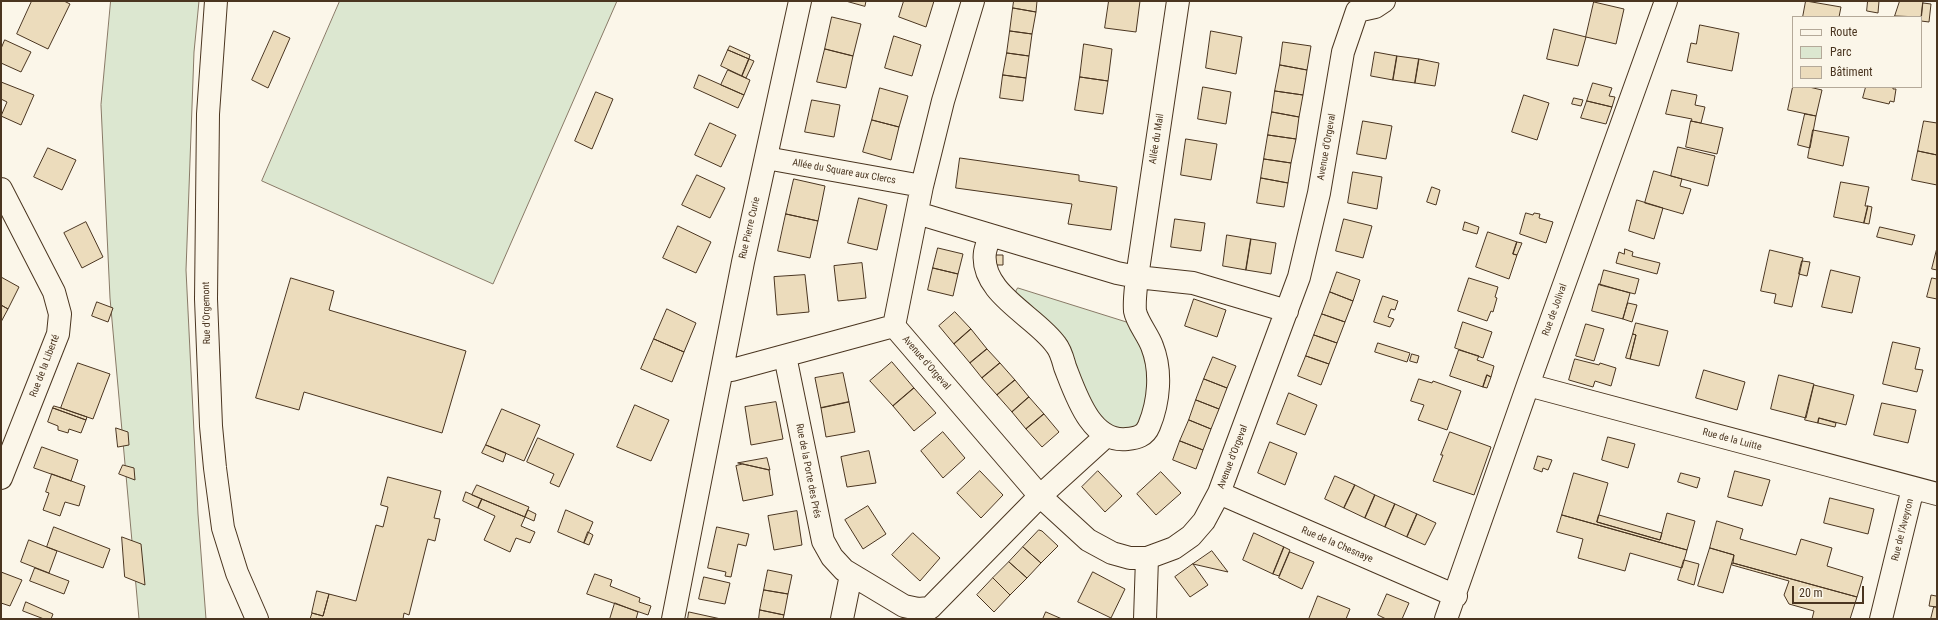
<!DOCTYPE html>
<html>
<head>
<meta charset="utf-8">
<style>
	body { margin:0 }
	#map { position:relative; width:1938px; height:620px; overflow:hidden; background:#fbf6e9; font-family:"Roboto Condensed",sans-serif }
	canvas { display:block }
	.frame { position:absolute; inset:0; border:2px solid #4a3520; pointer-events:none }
	.legend { position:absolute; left:1792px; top:16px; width:130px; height:72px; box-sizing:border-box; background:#fbf6e9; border:1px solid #b4a999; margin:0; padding:5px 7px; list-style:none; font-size:12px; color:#4a3520 }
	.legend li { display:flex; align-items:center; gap:8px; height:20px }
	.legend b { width:20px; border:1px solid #b4a999 }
	.scale { position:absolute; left:1792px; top:586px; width:72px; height:18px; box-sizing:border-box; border:2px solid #4a3520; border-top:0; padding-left:5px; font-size:12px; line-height:14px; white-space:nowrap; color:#4a3520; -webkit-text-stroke:3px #fbf6e9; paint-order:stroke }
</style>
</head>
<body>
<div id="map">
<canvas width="1938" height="620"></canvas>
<div class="frame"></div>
<ul class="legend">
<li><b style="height:5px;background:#fbf6e9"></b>Route</li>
<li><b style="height:11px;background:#dce7d0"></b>Parc</li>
<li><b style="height:11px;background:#ecdcbc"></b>Bâtiment</li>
</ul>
<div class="scale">20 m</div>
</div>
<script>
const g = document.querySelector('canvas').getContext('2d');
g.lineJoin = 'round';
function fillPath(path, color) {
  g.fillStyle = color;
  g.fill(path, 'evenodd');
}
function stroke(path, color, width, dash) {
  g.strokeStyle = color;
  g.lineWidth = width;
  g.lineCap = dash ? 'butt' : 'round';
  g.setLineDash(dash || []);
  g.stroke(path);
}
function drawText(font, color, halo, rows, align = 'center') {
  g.font = font + ' "Roboto Condensed",sans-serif';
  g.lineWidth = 3;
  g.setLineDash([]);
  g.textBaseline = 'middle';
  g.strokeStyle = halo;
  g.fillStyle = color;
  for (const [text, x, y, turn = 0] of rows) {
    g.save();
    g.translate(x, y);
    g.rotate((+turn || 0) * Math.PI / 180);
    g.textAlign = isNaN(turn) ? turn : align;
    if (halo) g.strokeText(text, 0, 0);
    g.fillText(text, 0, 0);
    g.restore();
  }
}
const green = new Path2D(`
	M111 1H199L194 52 186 270 198 514 206 619H139L110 298 101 105Z
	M340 1H617L493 284 262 181Z
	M1018 288 1136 325 1152 371 1141 430 1129 432 1099 421 1015 296 1016 291Z`);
const building = new Path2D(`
	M32 1H64L70 4 48 49 17 34Z
	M846 1H866L865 6Z
	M904 1H934L926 27 899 17Z
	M1014 1H1037L1036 12 1013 8Z
	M1109 1H1140L1136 32 1105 28Z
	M1806 1 1841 7 1839 17H1803Z
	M1868 1H1879L1878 13 1867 11Z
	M1900 1H1923L1921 21V17L1895 16Z
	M1594 2 1624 9 1616 44 1586 37Z
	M1923 3 1931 4 1929 22 1921 21Z
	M1013 8 1036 12 1032 34 1010 31Z
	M832 17 861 24 853 56 825 49Z
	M1700 25 1739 33 1732 71 1687 62 1691 43 1696 44Z
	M1554 29 1586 37 1578 66 1547 59Z
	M274 31 290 38 268 88 252 80Z
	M1010 31 1032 34 1029 56 1007 53Z
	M1211 31 1242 37 1236 74 1206 68Z
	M894 36 921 45 912 76 885 68Z
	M5 40 31 52 21 72 1 63V49Z
	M1283 42 1311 46 1307 70 1280 65Z
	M1084 44 1112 49 1108 81 1080 77Z
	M730 46 750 55 749 59 728 50Z
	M825 49 853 56 846 88 817 82Z
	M728 50 749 59 742 76 721 66Z
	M1375 52 1397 56 1393 80 1371 76Z
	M1007 53 1029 56 1026 78 1003 75Z
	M1397 56 1419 59 1415 83 1393 80Z
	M749 59 754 61 746 78 742 76Z
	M1419 59 1439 63 1435 86 1415 83Z
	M1280 65 1307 70 1303 95 1275 91Z
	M728 70 750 80 744 95 721 85Z
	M699 75 744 95 738 108 694 88Z
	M1003 75 1026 78 1023 101 1000 98Z
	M1080 77 1108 81 1103 114 1075 110Z
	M1 82 34 95 21 125 1 116 7 102 1 99Z
	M1593 83 1612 88 1609 96 1615 97 1612 107 1587 101Z
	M1203 87 1231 92 1226 124 1198 119Z
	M1793 87H1809L1822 90 1816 116 1788 110Z
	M1866 87H1893V89H1896L1894 102 1890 101 1889 104 1863 98Z
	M880 88 908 96 899 127 872 120Z
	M1672 90 1697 95 1695 105 1705 107 1701 123 1691 121 1692 119 1666 114Z
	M1275 91 1303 95 1299 117 1272 112Z
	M596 92 613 99 592 149 575 141Z
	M1524 95 1549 103 1537 140 1512 132Z
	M1574 98 1583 100 1581 106 1572 104Z
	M812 100 840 105 834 137 805 132Z
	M1587 101 1612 107 1606 124 1581 118Z
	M1272 112 1299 117 1296 139 1268 135Z
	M1805 114 1816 116 1810 148 1798 145Z
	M872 120 899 127 891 160 863 152Z
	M1363 121 1392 126 1386 159 1357 154Z
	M1691 121 1723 128 1717 154 1686 147Z
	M1924 121 1937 123V155L1918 151Z
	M710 123 736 135 721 167 695 155Z
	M1813 130 1849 137 1843 166 1808 158Z
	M1268 135 1296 139 1291 163 1264 159Z
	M1186 139 1217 144 1211 180 1181 175Z
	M1678 147 1715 156 1708 186 1671 176Z
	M48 148 76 160 62 190 34 177Z
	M1918 151 1937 155V185L1912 180Z
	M960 158 1079 175V181L1117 187 1111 230 1068 224 1072 204 956 188Z
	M1264 159 1291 163 1288 183 1261 178Z
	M1654 171 1682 179 1680 186 1691 189 1683 214 1645 203Z
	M1353 172 1382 177 1377 209 1348 203Z
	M697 175 725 188 710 218 682 205Z
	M1261 178 1288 183 1284 207 1257 203Z
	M794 179 825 186 818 221 786 214Z
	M1841 182 1869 187 1865 206H1868L1864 223 1834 217Z
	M1432 187 1440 190 1436 205 1427 202Z
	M859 198 887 205 877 250 848 243Z
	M1637 200 1663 208 1654 239 1629 231Z
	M1868 206 1872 207 1869 224 1864 223Z
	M1526 213 1533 215 1534 213 1540 214 1539 218 1553 222 1546 243 1520 234Z
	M786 214 818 221 810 258 778 251Z
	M1175 219 1205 223 1201 251 1171 247Z
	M1344 219 1372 226 1363 258 1336 251Z
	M86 222 103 257 82 268 64 233Z
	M1465 222 1479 227 1477 234 1463 230Z
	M678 226 711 242 696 273 663 258Z
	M1880 227 1915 235 1912 245 1877 237Z
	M1488 232 1517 242 1513 254 1517 255 1509 279 1476 267Z
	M1227 235 1251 239 1246 270 1223 266Z
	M1251 239 1276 243 1271 274 1246 270Z
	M1517 242 1522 243 1517 255 1513 254Z
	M938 248 963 254 958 274 933 268Z
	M1937 248V270L1932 269Z
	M1625 249 1633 252 1632 256 1660 263 1657 274 1616 263 1619 252 1624 254Z
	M1770 250 1803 258 1792 307 1774 303 1776 294 1761 291Z
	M989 255H1003V265H988Z
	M1802 261 1810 262 1807 276 1799 274Z
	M862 263 866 298 838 301 834 266Z
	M933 268 958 274 953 296 928 290Z
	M1604 270 1639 279 1635 294 1600 285Z
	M1831 270 1860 277 1852 313 1822 307Z
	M1337 272 1360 280 1353 301 1330 292Z
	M805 275 809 312 777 315 774 277Z
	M1 277 19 287 8 309 1 305Z
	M291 278 334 291 329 310 466 351 442 433 304 392 299 410 256 398Z
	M1469 278 1498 287 1495 297 1497 298 1493 312 1491 311 1487 321 1458 311Z
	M1932 278 1937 279V299L1927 297Z
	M1599 284 1630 293 1623 319 1592 311Z
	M1330 292 1353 301 1345 322 1322 314Z
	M1383 296 1398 301 1395 310 1391 309 1388 317 1394 319 1390 327 1374 322Z
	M1194 299 1226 310 1217 337 1185 326Z
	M97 302 113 308 108 322 92 316Z
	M1628 303 1637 305 1632 322 1623 319Z
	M1 305 8 309 1 322Z
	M667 309 696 323 684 352 654 339Z
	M955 312 971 329 954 344 939 326Z
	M1322 314 1345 322 1337 343 1314 335Z
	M1463 322 1492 332 1483 358 1455 348Z
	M1636 323 1668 331 1659 366 1630 359 1636 335 1633 334Z
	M1586 324 1604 329 1594 361 1576 356Z
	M971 329 987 349 970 363 954 344Z
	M1633 334 1636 335 1630 359 1626 358Z
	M1314 335 1337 343 1329 364 1306 356Z
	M654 339 684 352 672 382 641 369Z
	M1893 342 1920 348 1915 369 1923 370 1917 392 1883 384Z
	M1378 343 1410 353 1407 362 1375 352Z
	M987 349 1000 363 982 378 970 363Z
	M1459 350 1479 356 1477 360 1494 366 1491 377 1487 375 1483 387 1450 376Z
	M1412 354 1419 356 1417 363 1410 361Z
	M1306 356 1329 364 1321 385 1298 376Z
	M1213 357 1236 366 1227 388 1204 379Z
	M1575 359 1599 365 1600 363 1616 368 1611 386 1595 381 1593 387 1569 380Z
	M892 362 914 388 893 406 870 381Z
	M78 363 110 374 93 419 61 408Z
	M1000 363 1015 380 997 395 982 378Z
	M1704 370 1745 382 1737 410 1696 398Z
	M843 373 849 402 821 408 815 378Z
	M1487 375 1491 377 1487 388 1483 387Z
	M1779 375 1814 384 1806 418 1771 409Z
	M1204 379 1227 388 1219 409 1196 400Z
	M1419 379 1432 383 1433 381 1461 391 1447 430 1418 420 1424 405 1411 401Z
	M1015 380 1029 397 1012 412 997 395Z
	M1814 385 1854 395 1846 425 1819 418 1818 423 1805 420Z
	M914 388 936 413 914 431 893 406Z
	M1289 393 1317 405 1305 435 1277 424Z
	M1029 397 1044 414 1026 429 1012 412Z
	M1196 400 1219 409 1211 429 1189 420Z
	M776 402 783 439 751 445 745 407Z
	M849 402 855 432 826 437 821 408Z
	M1882 403 1916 410 1908 443 1874 435Z
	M635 405 669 420 651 461 617 447Z
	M54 406 61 408 87 417 86 420 53 408Z
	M53 408 86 420 81 433 69 429 68 433 58 430V426L48 422Z
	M502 409 540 425 524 461 486 445Z
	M1044 414 1059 432 1042 447 1026 429Z
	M1819 418 1836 423 1835 427 1818 423Z
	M1189 420 1211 429 1203 450 1180 441Z
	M116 428 128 432 129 445 118 447Z
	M943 432 965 458 943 478 921 451Z
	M1450 432 1491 447 1474 495 1433 481 1443 455H1441Z
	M1608 437 1635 444 1628 468 1602 460Z
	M538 438 574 454 559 487 550 483 554 474 527 462Z
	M1180 441 1203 450 1196 469 1173 460Z
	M1270 442 1297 453 1285 485 1258 473Z
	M486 445 506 453 503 462 482 453Z
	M42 447 78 460 71 481 34 468Z
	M869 451 876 483 847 487 841 457Z
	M1538 456 1552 460 1548 470 1543 468 1542 472 1534 469Z
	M767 458 770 470 738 463Z
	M743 464 769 470 773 495 743 501 736 466Z
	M123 465 134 468 135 480 119 474Z
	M980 471 1003 495 981 518 957 493Z
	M1098 471 1122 496 1105 512 1082 487Z
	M1735 471 1770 480 1762 506 1728 497Z
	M1161 472 1181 493 1156 515 1137 494Z
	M1574 473 1608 483 1597 522 1660 540 1667 513 1695 521 1687 550 1562 515Z
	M1681 473 1700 478 1697 488 1678 482Z
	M52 474 85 486 79 506 65 502 60 516 43 510 49 493 46 492Z
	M1335 476 1355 485 1344 508 1325 499Z
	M388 477 441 491 434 518 440 519 435 541 428 539 409 615 404 613 403 619H310L312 613 323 616 329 594 356 601 376 525 383 527 388 507 381 505Z
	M477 485 529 507 525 517 472 495Z
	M1355 485 1375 495 1365 518 1344 508Z
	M466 492 482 499 478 508 463 501Z
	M1375 495 1395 504 1385 527 1365 518Z
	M1830 498 1874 509 1868 534 1824 523Z
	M482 499 525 517 521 526 535 532 530 543 516 538 510 552 484 540 495 516 478 508Z
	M1395 504 1417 514 1407 537 1385 527Z
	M868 506 886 534 863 549 845 520Z
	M528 510 536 514 534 521 525 517Z
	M566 510 593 522 584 543 558 532Z
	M797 511 802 545 774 550 768 516Z
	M1417 514 1436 523 1425 545 1407 537Z
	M1562 515 1687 550 1682 568 1630 553 1625 571 1578 558 1583 539 1557 532Z
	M1599 515 1662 533 1660 540 1597 522Z
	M1717 521 1743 529 1740 539 1796 555 1801 539 1832 548 1827 566 1863 577 1857 597 1733 563 1734 555 1710 548Z
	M54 527 110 549 103 568 47 547Z
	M717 527 749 534 746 546 738 544 731 577 725 576 726 572 708 568Z
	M1039 530 1042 531 1058 546 1041 563 1023 547Z
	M588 532 593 535 589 545 584 543Z
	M913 533 940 558 920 581 892 555Z
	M1254 533 1284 547 1273 574 1243 560Z
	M122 537 141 544 145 585 125 577Z
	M29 540 57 551 49 573 21 562Z
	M1023 547 1041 563 1027 578 1009 562Z
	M1284 547 1290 550 1279 576 1273 574Z
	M1710 548 1734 555 1723 593 1698 586Z
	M1212 551 1228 572 1193 564Z
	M1290 552 1314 562 1302 589 1279 578Z
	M1684 560 1699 564 1694 585 1678 580Z
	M1009 562 1027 578 1010 595 993 578Z
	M1733 563 1857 597 1850 619H1812L1814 611 1789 604 1784 595 1789 581 1732 565Z
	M1193 564 1208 585 1190 597 1175 577Z
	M35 568 69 581 64 594 30 581Z
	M768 570 792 575 788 594 764 590Z
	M1 572 22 580 10 606 1 603Z
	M1093 572 1125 589 1111 618 1078 602Z
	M595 574 612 580 610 586 640 598 639 602 651 606 648 615 587 594Z
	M704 577 730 583 725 604 699 599Z
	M993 578 1010 595 994 612 977 595Z
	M764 590 788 594 784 615 760 610Z
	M1937 590V607L1929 606 1931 595 1936 596Z
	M317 591 329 594 323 616 312 613Z
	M1387 594 1409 603 1402 619H1386L1378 615Z
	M1318 596 1350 609 1346 619H1309Z
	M26 602 53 614 51 619H44L23 611Z
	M615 603 638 612 636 619H610Z
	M1934 607H1937V619H1931Z
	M760 610 784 615 783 619H759Z
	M689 612 721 619H688Z
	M1046 612 1062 619H1043Z`);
const street = new Path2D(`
	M216 1 208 114 206 299 211 426 215 468 223 528 237 573 257 619
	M973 1 943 101 922 186 894 326 1040 496 1088 540 1112 553 1130 558H1147L1174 548 1191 536 1204 521 1219 493 1299 277 1319 193 1343 52 1357 11 1375 7 1384 1
	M766 158 922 186
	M1 189 54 292 60 314 58 334 1 478
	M917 213 1117 273 1137 277 1193 283 1287 311
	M990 235C988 241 986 247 985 252 979 293 1037 317 1056 345 1061 351 1063 360 1065 367 1076 395 1091 443 1127 439 1137 438 1145 436 1149 426 1159 402 1162 371 1152 346 1148 335 1137 322 1135 311 1134 300 1136 288 1137 277L1178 1
	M785 356 823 541 832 557 844 570 904 606 918 609 930 608 1040 496 1106 436
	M722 369 732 370 894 326
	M1528 385 1937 494
	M1219 493 1456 596
	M673 619 743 262 800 1
	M842 619 851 575
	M1145 619 1147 558
	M1446 619 1528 385 1666 1
	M1881 619 1913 488`);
const streetNames = [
	["Allée du Mail",1157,139,-81],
	["Avenue d'Orgeval",1327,147,-80],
	["Allée du Square aux Clercs",844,172,10],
	["Rue Pierre Curie",750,228,-77],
	["Rue de Jolival",1555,310,-70],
	["Rue d'Orgemont",207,313,-91],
	["Avenue d'Orgeval",926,363,49],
	["Rue de la Liberté",45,366,-69],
	["Rue de la Luitte",1732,440,15],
	["Avenue d'Orgeval",1233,457,-69],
	["Rue de la Porte des Prés",808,471,79],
	["Rue de l'Aveyron",1903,530,-76],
	["Rue de la Chesnaye",1337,545,23]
];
fillPath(green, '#dce7d0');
stroke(green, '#887966', 1);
fillPath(building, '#ecdcbc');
stroke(building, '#4a3520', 1);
stroke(street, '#4a3520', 24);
stroke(street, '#fbf6e9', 22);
drawText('10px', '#4a3520', '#fbf6e9', streetNames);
</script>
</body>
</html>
